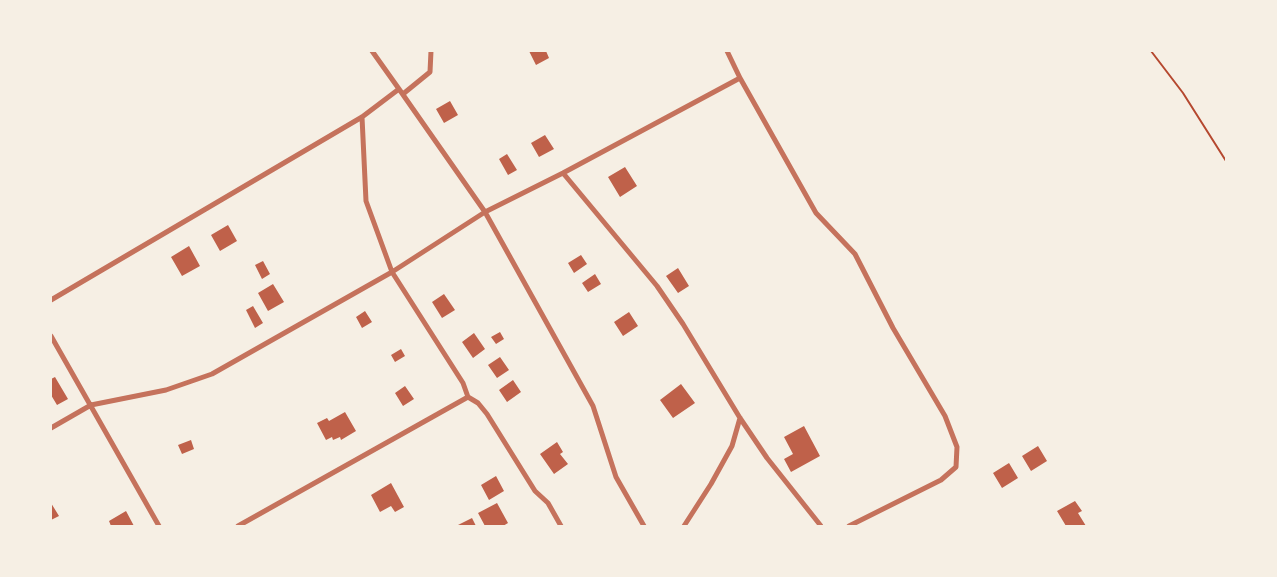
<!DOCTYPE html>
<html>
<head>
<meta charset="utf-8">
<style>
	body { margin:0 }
	#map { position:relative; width:1277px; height:577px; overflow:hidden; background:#f6efe4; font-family:"Work Sans",sans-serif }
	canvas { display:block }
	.frame { position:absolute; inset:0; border:52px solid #f6efe4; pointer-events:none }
</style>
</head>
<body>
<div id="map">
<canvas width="1277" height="577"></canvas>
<div class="frame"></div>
</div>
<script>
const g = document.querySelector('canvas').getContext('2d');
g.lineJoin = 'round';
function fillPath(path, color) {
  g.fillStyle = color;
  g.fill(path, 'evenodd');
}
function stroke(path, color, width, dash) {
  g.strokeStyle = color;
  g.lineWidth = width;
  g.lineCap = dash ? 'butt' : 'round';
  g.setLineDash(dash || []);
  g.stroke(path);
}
const building = new Path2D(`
	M529 51H546L549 58 536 65Z
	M450 101 458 115 444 123 436 109Z
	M545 135 554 149 539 157 531 143Z
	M507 154 517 170 508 175 499 159Z
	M625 167 637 186 620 197 608 177Z
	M228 225 237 241 220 251 211 235Z
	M189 246 200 266 182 276 171 257Z
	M581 255 587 264 574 273 568 263Z
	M263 261 270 274 262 279 255 265Z
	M678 268 689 286 678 293 666 276Z
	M595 274 601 284 588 292 582 283Z
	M273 284 284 302 268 311 258 293Z
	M444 294 455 310 442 318 432 302Z
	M253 306 263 323 255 328 246 310Z
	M365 311 372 322 362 328 356 317Z
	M629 312 638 326 623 336 614 322Z
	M500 332 504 339 496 344 491 337Z
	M474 333 485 349 473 358 462 342Z
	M401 349 405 356 395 362 391 355Z
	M500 357 509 370 497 378 488 365Z
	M55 377 68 399 57 405 51 395V379Z
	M513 380 521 392 507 402 499 390Z
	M681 384 695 403 673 418 660 400Z
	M405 386 414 399 403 406 395 393Z
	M345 412 356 431 341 440 340 437 333 440 332 437 326 440 317 423 327 418 329 421Z
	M804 426 820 456 791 472 784 459 793 454 784 437Z
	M191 440 194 449 182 454 178 445Z
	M557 442 563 452 560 454 568 464 554 474 540 454Z
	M1038 446 1047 461 1031 471 1022 456Z
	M1009 463 1018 478 1002 488 993 473Z
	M496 476 504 491 489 500 481 485Z
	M391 483 404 507 395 512 391 506 380 512 371 495Z
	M1075 501 1082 511 1078 513 1086 526H1066L1057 511Z
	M51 503 59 516 51 520Z
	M497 503 508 523 503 526H485L478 513Z
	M126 511 134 526H111L109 521Z
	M472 518 476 526H456Z`);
const path = new Path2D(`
	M1151 51 1183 93 1226 161`);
const minor = new Path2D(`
	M372 51 399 89
	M727 51 740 78 816 213 855 254 893 328 945 416 957 447 956 467 941 480 849 526
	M403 94 430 72 431 51
	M362 117 366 201 392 272 463 383 468 397 478 403 487 414 535 491 548 503 561 526
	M563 173 657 286 683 324 740 418 767 458 821 526
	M51 300 362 117 399 89 485 212 593 406 616 477 644 526
	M51 336 159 526
	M51 428 91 405 166 390 212 374 392 272 485 212 563 173 740 78
	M238 526 468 397
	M684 526 711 484 732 446 740 418`);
fillPath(building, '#bf614a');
stroke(path, '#b5482f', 2);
stroke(minor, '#c5725c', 5);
</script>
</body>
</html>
